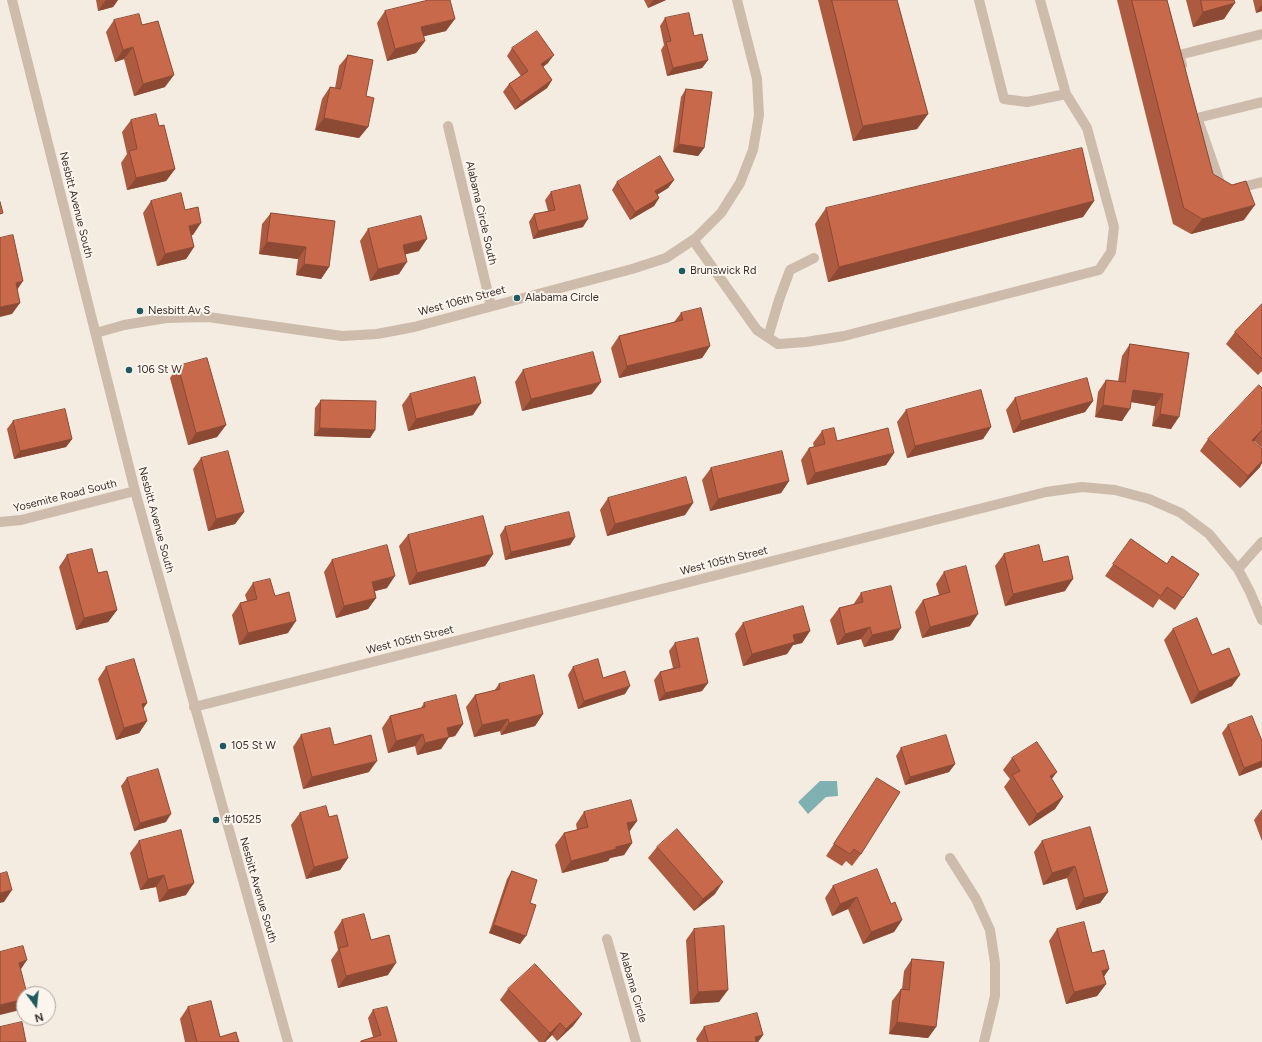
<!DOCTYPE html>
<html>
<head>
<meta charset="utf-8">
<style>
	body { margin:0 }
	#map { position:relative; width:1262px; height:1042px; overflow:hidden; background:#f4ebe1; font-family:Figtree,sans-serif }
	canvas { display:block }
	.north { position:absolute; left:16px; top:986px; width:40px; height:40px; box-sizing:border-box; background:#fbf5ee; border:1px solid #aea6a0; border-radius:50%; rotate:165deg; font-size:11px; font-weight:700; line-height:16px; text-align:center; color:#3b302b }
	.north::after { content:''; display:block; margin:auto; width:14px; height:18px; background:#1f5a5e; clip-path:polygon(50% 0,100% 100%,50% 72%,0 100%) }
</style>
</head>
<body>
<div id="map">
<canvas width="1262" height="1042"></canvas>
<div class="north">N</div>
</div>
<script>
const g = document.querySelector('canvas').getContext('2d');
g.lineJoin = 'round';
function fillPath(path, color) {
  g.fillStyle = color;
  g.fill(path, 'evenodd');
}
function stroke(path, color, width, dash) {
  g.strokeStyle = color;
  g.lineWidth = width;
  g.lineCap = dash ? 'butt' : 'round';
  g.setLineDash(dash || []);
  g.stroke(path);
}
function drawText(font, color, halo, rows, align = 'center') {
  g.font = font + ' Figtree,sans-serif';
  g.lineWidth = 4;
  g.setLineDash([]);
  g.textBaseline = 'middle';
  g.strokeStyle = halo;
  g.fillStyle = color;
  for (const [text, x, y, turn = 0] of rows) {
    g.save();
    g.translate(x, y);
    g.rotate((+turn || 0) * Math.PI / 180);
    g.textAlign = isNaN(turn) ? turn : align;
    if (halo) g.strokeText(text, 0, 0);
    g.fillText(text, 0, 0);
    g.restore();
  }
}
const water = new Path2D(`
	M820 781H837L838 796 826 797 808 814 798 802Z`);
const minor = new Path2D(`
	M12 0 135 491 288 1042
	M1040 0 1066 94
	M1182 65 1179 55 1262 34
	M1197 118 1262 102
	M1199 123 1222 189
	M448 126 491 306
	M1235 189 1262 182
	M693 240 757 330 778 344 806 342 844 336 1099 270 1111 252 1114 227 1087 128 1066 94 1027 102 1004 99 979 0
	M96 333 124 325 166 318 208 317 342 336 377 334 414 327 632 269 666 258 696 238 721 213 740 183 753 150 759 115 757 79 737 0
	M768 337 779 300 790 270 814 258
	M0 522 21 520 135 491
	M1238 569 1262 542
	M194 707 1046 492 1082 487 1115 490 1149 499 1181 513 1209 534 1238 569 1250 592 1262 620
	M950 858 976 899 990 930 995 963V996L984 1042
	M607 939 636 1042`);
const wall = new Path2D(`
	M96 0H118L113 7 98 11Z
	M644 0H666L648 8Z
	M818 0H897L928 114 917 129 853 141Z
	M1117 0H1167L1213 174 1244 220 1191 234 1173 224Z
	M1186 0H1234L1224 19 1193 27Z
	M1253 0H1262V11L1256 13Z
	M385 11 446 31 423 36 425 41 416 53 387 61 377 23Z
	M665 18 694 36 708 60 702 68 667 76 661 50 664 45 660 26Z
	M114 20 142 25 165 87 134 96 124 59 115 62 106 32Z
	M512 48 548 63 543 67 552 80 547 88 515 110 503 92 509 84 521 76 507 56Z
	M348 55 366 96 368 127 359 138 315 130 322 99 330 87 335 88 339 66Z
	M686 89 704 148 698 156 673 152 681 97Z
	M131 120 159 126 175 169 166 181 127 190 121 163 127 154 122 132Z
	M674 180 668 188 657 195 659 198 654 206 630 220 612 190 617 182Z
	M551 192 583 227 533 239 529 222 534 214 548 211 545 200Z
	M151 201 185 210 193 235H191L194 247 186 259 157 266 143 213Z
	M1094 201 1083 217 828 282 815 224 826 208Z
	M271 213 329 267 321 279 296 275 298 259 259 254 262 224Z
	M368 229 419 251 405 254 399 274 370 281 360 241Z
	M1262 304V371L1258 375 1226 344 1235 332Z
	M681 313 710 346 702 358 619 378 611 348 619 336 674 322Z
	M1130 344 1189 353 1171 429 1152 426 1155 406 1131 402 1122 421 1095 417 1098 392 1106 380 1118 382 1122 356Z
	M178 366 226 425 217 437 188 445 170 378Z
	M523 370 592 394 522 411 515 382Z
	M1262 388V448L1254 441V442L1260 467 1240 488 1200 451 1208 439Z
	M410 394 473 415 408 431 402 405Z
	M1015 398 1093 401 1085 412 1013 433 1006 410Z
	M321 400 375 430 370 438 314 436 315 408Z
	M906 410 991 427 983 439 907 458 897 422Z
	M13 421 72 439 66 447 14 459 7 429Z
	M822 431 837 441 894 453 886 465 807 485 801 460 809 448 814 447 813 443Z
	M201 458 244 512 235 524 208 531 193 469Z
	M711 468 789 481 781 493 710 511 702 480Z
	M608 498 693 503 685 515 607 536 600 510Z
	M505 527 575 537 570 545 505 560 500 535Z
	M408 535 493 554 485 566 409 585 399 546Z
	M1131 539 1167 564 1172 556 1199 574 1175 610 1159 599 1153 608 1105 576Z
	M1004 554 1043 562 1065 591 1005 606 995 566Z
	M67 555 98 573 117 610 108 622 76 630 59 567Z
	M332 560 387 588 375 591 376 598 368 609 336 618 324 572Z
	M944 572 970 626 922 638 915 612 923 600 939 595 936 584Z
	M253 583 275 596 288 633 239 645 232 615 240 603 247 601 245 595Z
	M861 593 893 640 864 647 861 639 837 645 830 620 839 608 853 605Z
	M743 623 810 631 802 643 793 645 787 654 743 666 735 634Z
	M1173 629 1232 686 1191 704 1164 640Z
	M675 643 702 691 659 701 654 680 660 672 673 668 669 651Z
	M106 667 147 703 143 709 147 721 139 733 116 740 98 679Z
	M573 667 603 678 625 694 578 709 568 675Z
	M499 684 543 714 535 726 501 735 500 731 474 737 466 707 475 695 494 691Z
	M424 703 463 724 455 736 449 737 441 749 417 755 415 746 388 753 382 728 390 716 421 708Z
	M1228 725 1262 761V767L1239 776 1222 733Z
	M301 735 334 745 369 772 303 789 293 747Z
	M901 748 955 764 949 772 905 785 896 756Z
	M1012 758 1052 779 1063 797 1055 809 1029 826 1004 787 1010 779 1003 770Z
	M127 778 166 822 134 831 121 786Z
	M877 778 861 854 852 866 846 861 842 866 826 856Z
	M1262 809V841L1254 820Z
	M584 812 637 821 629 832 632 843 624 855 610 858 608 861 562 873 555 845 564 833 577 830 576 824Z
	M300 813 329 817 348 858 340 870 306 879 291 825Z
	M139 841 186 895 159 902 156 887 140 890 130 853Z
	M1042 841 1108 892 1100 903 1076 910 1067 878 1043 885 1034 852Z
	M657 847 715 894 694 911 648 858Z
	M512 871 530 903 520 944 489 933 507 879Z
	M833 886 891 904 902 920 894 932 863 944 848 909 832 916 825 898Z
	M342 920 371 940 388 975 338 988 331 960 338 950 334 932Z
	M694 929 719 1002 690 1004 686 940Z
	M1057 929 1092 953 1109 969 1104 976 1106 984 1097 996 1066 1004 1049 941Z
	M912 959 936 1027 928 1038 889 1034 892 1001 901 989H902L904 971Z
	M508 989 582 1014 573 1026 557 1041 552 1035 545 1042H539L500 1000Z
	M188 1007 220 1037 239 1042H185L180 1019Z
	M373 1010 397 1042H360L361 1041 373 1037 368 1018Z
	M704 1027 763 1035 758 1042H697L696 1039Z`);
const shadedWall = new Path2D(`
	M106 0H118L113 7 98 11Z
	M653 0H666L648 8Z
	M1235 3 1224 19 1193 27 1203 12Z
	M1262 4V11L1256 13Z
	M455 19 446 31 413 39 421 27Z
	M425 41 416 53 387 61 395 49Z
	M133 47 124 59 115 62 123 50Z
	M554 55 548 63 536 72 541 64Z
	M708 60 702 68 667 76 673 68Z
	M174 75 165 87 134 96 143 84Z
	M552 80 547 88 515 110 521 102Z
	M928 114 917 129 853 141 863 126Z
	M324 118 368 127 359 138 315 130Z
	M679 144 704 148 698 156 673 152Z
	M175 169 166 181 127 190 136 178Z
	M674 180 668 188 650 199 655 191Z
	M659 198 654 206 630 220 635 212Z
	M1094 201 1083 217 828 282 839 267Z
	M1255 205 1244 220 1191 234 1202 219Z
	M588 219 583 227 533 239 538 231Z
	M201 223 193 235 180 238 189 226Z
	M427 239 419 251 395 257 403 245Z
	M267 242 306 247 298 259 259 254Z
	M194 247 186 259 157 266 165 254Z
	M407 262 399 274 370 281 378 269Z
	M304 264 329 267 321 279 296 275Z
	M23 281 15 293 16 283Z
	M20 303 12 314 0 317V307Z
	M710 346 702 358 619 378 627 366Z
	M601 382 592 394 522 411 531 399Z
	M1133 390 1163 394 1155 406 1125 401Z
	M1093 401 1085 412 1013 433 1021 421Z
	M481 403 473 415 408 431 416 419Z
	M1103 405 1130 409 1122 421 1095 417Z
	M1160 414 1179 417 1171 429 1152 426Z
	M226 425 217 437 188 445 196 433Z
	M991 427 983 439 907 458 915 446Z
	M320 428 375 430 370 438 314 436Z
	M1262 430 1254 441 1244 452 1252 440Z
	M72 439 66 447 14 459 20 451Z
	M894 453 886 465 807 485 815 473Z
	M1262 461V463L1260 467 1240 488 1248 476Z
	M789 481 781 493 710 511 718 499Z
	M693 503 685 515 607 536 615 524Z
	M244 512 235 524 208 531 216 519Z
	M575 537 570 545 505 560 511 552Z
	M493 554 485 566 409 585 417 573Z
	M395 576 387 588 364 594 372 582Z
	M1073 579 1065 591 1005 606 1013 594Z
	M376 598 368 609 336 618 344 606Z
	M117 610 108 622 76 630 84 618Z
	M978 614 970 626 922 638 930 627Z
	M296 621 288 633 239 645 248 633Z
	M870 627 861 639 837 645 845 634Z
	M901 628 893 640 864 647 872 635Z
	M810 631 802 643 793 645 787 654 743 666 752 654 793 635Z
	M1240 675 1232 686 1191 704 1199 692Z
	M708 683 702 691 659 701 665 693Z
	M630 686 625 694 578 709 584 701Z
	M147 703 138 715 142 704Z
	M543 714 535 726 501 735 509 723Z
	M508 719 500 731 474 737 482 725Z
	M147 721 139 733 116 740 124 728Z
	M463 724 455 736 447 738 449 737 441 749 417 755 425 743 447 728Z
	M423 734 415 746 388 753 396 741Z
	M377 761 369 772 303 789 312 777Z
	M1262 761V767L1239 776 1244 768Z
	M955 764 949 772 905 785 910 777Z
	M1057 772 1048 784 1050 776Z
	M1063 797 1055 809 1029 826 1037 814Z
	M171 814 166 822 134 831 140 823Z
	M637 821 628 833 627 823Z
	M632 843 624 855 610 858 608 861 562 873 571 861 616 847Z
	M348 858 340 870 306 879 314 867Z
	M1075 866 1067 878 1043 885 1052 873Z
	M164 875 156 887 140 890 148 879Z
	M723 882 715 894 694 911 703 899Z
	M194 883 186 895 159 902 168 890Z
	M12 890 4 902 0 903V893Z
	M1108 892 1100 903 1076 910 1084 898Z
	M857 897 848 909 832 916 840 904Z
	M902 920 894 932 863 944 871 932Z
	M494 925 526 936 520 944 489 933Z
	M27 960 19 972V963Z
	M396 963 388 975 338 988 346 976Z
	M1109 969 1101 981 1102 971Z
	M1106 984 1097 996 1066 1004 1074 992Z
	M728 990 719 1002 690 1004 698 992Z
	M24 999V1003L20 1010 0 1015V1005Z
	M582 1014 573 1026 557 1041 566 1029Z
	M897 1022 936 1027 928 1038 889 1034Z
	M560 1023 552 1035 545 1042H544L550 1033Z
	M763 1035 758 1042H751L755 1037Z`);
const building = new Path2D(`
	M429 0H450L455 19 421 27 425 41 395 49 385 11Z
	M832 0H897L928 114 863 126Z
	M1132 0H1167L1213 174 1232 185 1246 181 1255 205 1202 219 1184 208Z
	M1201 0H1234L1235 3 1203 12Z
	M689 13 694 36 702 34 708 60 673 68 666 42 671 41 665 18Z
	M139 14 142 25 158 21 174 75 143 84 133 47 123 50 114 20Z
	M537 31 554 55 541 64 552 80 521 102 509 84 528 71 512 48Z
	M348 55 373 60 366 96 374 98 368 127 324 118 330 87 340 89Z
	M686 89 712 92 704 148 679 144Z
	M156 114 159 126 164 125 175 169 136 178 129 151 137 149 131 120Z
	M1082 148 1094 201 839 267 826 208Z
	M660 156 674 180 655 191 659 198 635 212 617 182Z
	M580 185 588 219 538 231 534 214 555 210 551 192Z
	M181 193 185 210 198 207 201 223 189 226 194 247 165 254 151 201Z
	M0 202 3 213 0 214Z
	M271 213 335 221 329 267 304 264 306 247 267 242Z
	M421 216 427 239 403 245 407 262 378 269 368 229Z
	M13 235 23 281 16 283 20 303 0 307V238Z
	M1262 304V359L1235 332Z
	M701 308 710 346 627 366 619 336 683 320 681 313Z
	M1130 344 1189 353 1179 417 1160 414 1163 394 1133 390 1130 409 1103 405 1106 380 1125 382Z
	M593 352 601 382 531 399 523 370Z
	M207 358 226 425 196 433 178 366Z
	M475 377 481 403 416 419 410 394Z
	M1087 378 1093 401 1021 421 1015 398Z
	M1259 385 1262 388V430L1252 440 1262 449V461L1248 476 1208 439Z
	M981 390 991 427 915 446 906 410Z
	M321 400 376 401 375 430 320 428Z
	M65 409 72 439 20 451 13 421Z
	M834 428 837 441 888 428 894 453 815 473 809 448 825 444 822 431Z
	M228 451 244 512 216 519 201 458Z
	M782 451 789 481 718 499 711 468Z
	M686 477 693 503 615 524 608 498Z
	M569 512 575 537 511 552 505 527Z
	M483 516 493 554 417 573 408 535Z
	M1131 539 1167 564 1172 556 1199 574 1183 598 1167 587 1161 596 1113 564Z
	M387 545 395 576 372 582 376 598 344 606 332 560Z
	M1039 545 1043 562 1068 556 1073 579 1013 594 1004 554Z
	M92 549 98 573 107 571 117 610 84 618 67 555Z
	M966 566 978 614 930 627 923 600 950 592 944 572Z
	M270 579 275 596 289 592 296 621 248 633 240 603 257 599 253 583Z
	M891 586 901 628 872 635 870 627 845 634 839 608 863 602 861 593Z
	M803 606 810 631 793 635 795 642 752 654 743 623Z
	M1197 618 1212 655 1229 648 1240 675 1199 692 1173 629Z
	M698 638 708 683 665 693 660 672 680 667 675 643Z
	M134 659 147 703 142 704 147 721 124 728 106 667Z
	M598 659 603 678 625 671 630 686 584 701 573 667Z
	M534 675 543 714 509 723 508 719 482 725 475 695 500 689 499 684Z
	M456 695 463 724 447 728 449 737 425 743 423 734 396 741 390 716 425 707 424 703Z
	M1252 716 1262 741V761L1244 768 1228 725Z
	M330 728 334 745 371 735 377 761 312 777 301 735Z
	M946 735 955 764 910 777 901 748Z
	M1037 742 1057 772 1050 776 1063 797 1037 814 1012 775 1020 771 1012 758Z
	M158 769 171 814 140 823 127 778Z
	M877 778 900 792 861 854 854 849 850 854 834 844Z
	M631 800 637 821 627 823 632 843 616 847V849L571 861 564 833 588 827 584 812Z
	M326 806 329 817 337 815 348 858 314 867 300 813Z
	M1090 827 1108 892 1084 898 1075 866 1052 873 1042 841Z
	M677 829 723 882 703 899 657 847Z
	M181 830 194 883 168 890 164 875 148 879 139 841Z
	M877 869 891 904 895 902 902 920 871 932 857 897 840 904 833 886Z
	M512 871 537 880 530 903 536 905 526 936 494 925Z
	M7 872 12 890 0 893V874Z
	M364 914 371 940 389 935 396 963 346 976 339 948 348 946 342 920Z
	M1084 922 1092 953 1104 950 1109 969 1102 971 1106 984 1074 992 1057 929Z
	M724 926 728 990 698 992 694 929Z
	M23 946 27 960 19 963 27 994H24V999L0 1005V952Z
	M912 959 944 962 936 1027 897 1022 901 989 909 990Z
	M535 964 582 1014 566 1029 560 1023 550 1033 508 989Z
	M211 1001 220 1037 236 1032 239 1042H197L188 1007Z
	M387 1007 397 1042H361V1041L381 1035 373 1010Z
	M757 1013 763 1035 755 1037 756 1042H708L704 1027Z
	M22 1022 26 1042H0V1027Z`);
const markers = [
	[682,271,4,"#1f5a5e"],
	[517,298,4,"#1f5a5e"],
	[140,311,4,"#1f5a5e"],
	[129,370,4,"#1f5a5e"],
	[223,746,4,"#1f5a5e"],
	[216,820,4,"#1f5a5e"]
];
const streetNames = [
	["Nesbitt Avenue South",76,205,76],
	["Alabama Circle South",481,213,77],
	["West 106th Street",462,301,-15],
	["Yosemite Road South",65,496,-14],
	["Nesbitt Avenue South",156,520,75],
	["West 105th Street",724,561,-14],
	["West 105th Street",410,640,-14],
	["Nesbitt Avenue South",258,890,74],
	["Alabama Circle",633,987,74]
];
const poiNames = [
	["Brunswick Rd",690,271],
	["Alabama Circle",525,298],
	["Nesbitt Av S",148,311],
	["106 St W",137,370],
	["105 St W",231,746],
	["#10525",224,820]
];
fillPath(water, '#7fb0b2');
stroke(minor, '#cdbbac', 10);
fillPath(wall, '#ac5a40');
fillPath(shadedWall, '#8c4a34');
fillPath(building, '#c8694b');
stroke(building, '#8c4a34', 1);
for (const [x, y, r, color] of markers) {
  const dot = new Path2D();
  dot.arc(x, y, r, 0, 2 * Math.PI);
  g.fillStyle = color;
  g.fill(dot);
  stroke(dot, '#fbf5ee', 1.5);
}
drawText('11px', '#3b302b', '#fbf5ee', streetNames);
drawText('11px', '#3b302b', '#fbf5ee', poiNames, 'left');
</script>
</body>
</html>
